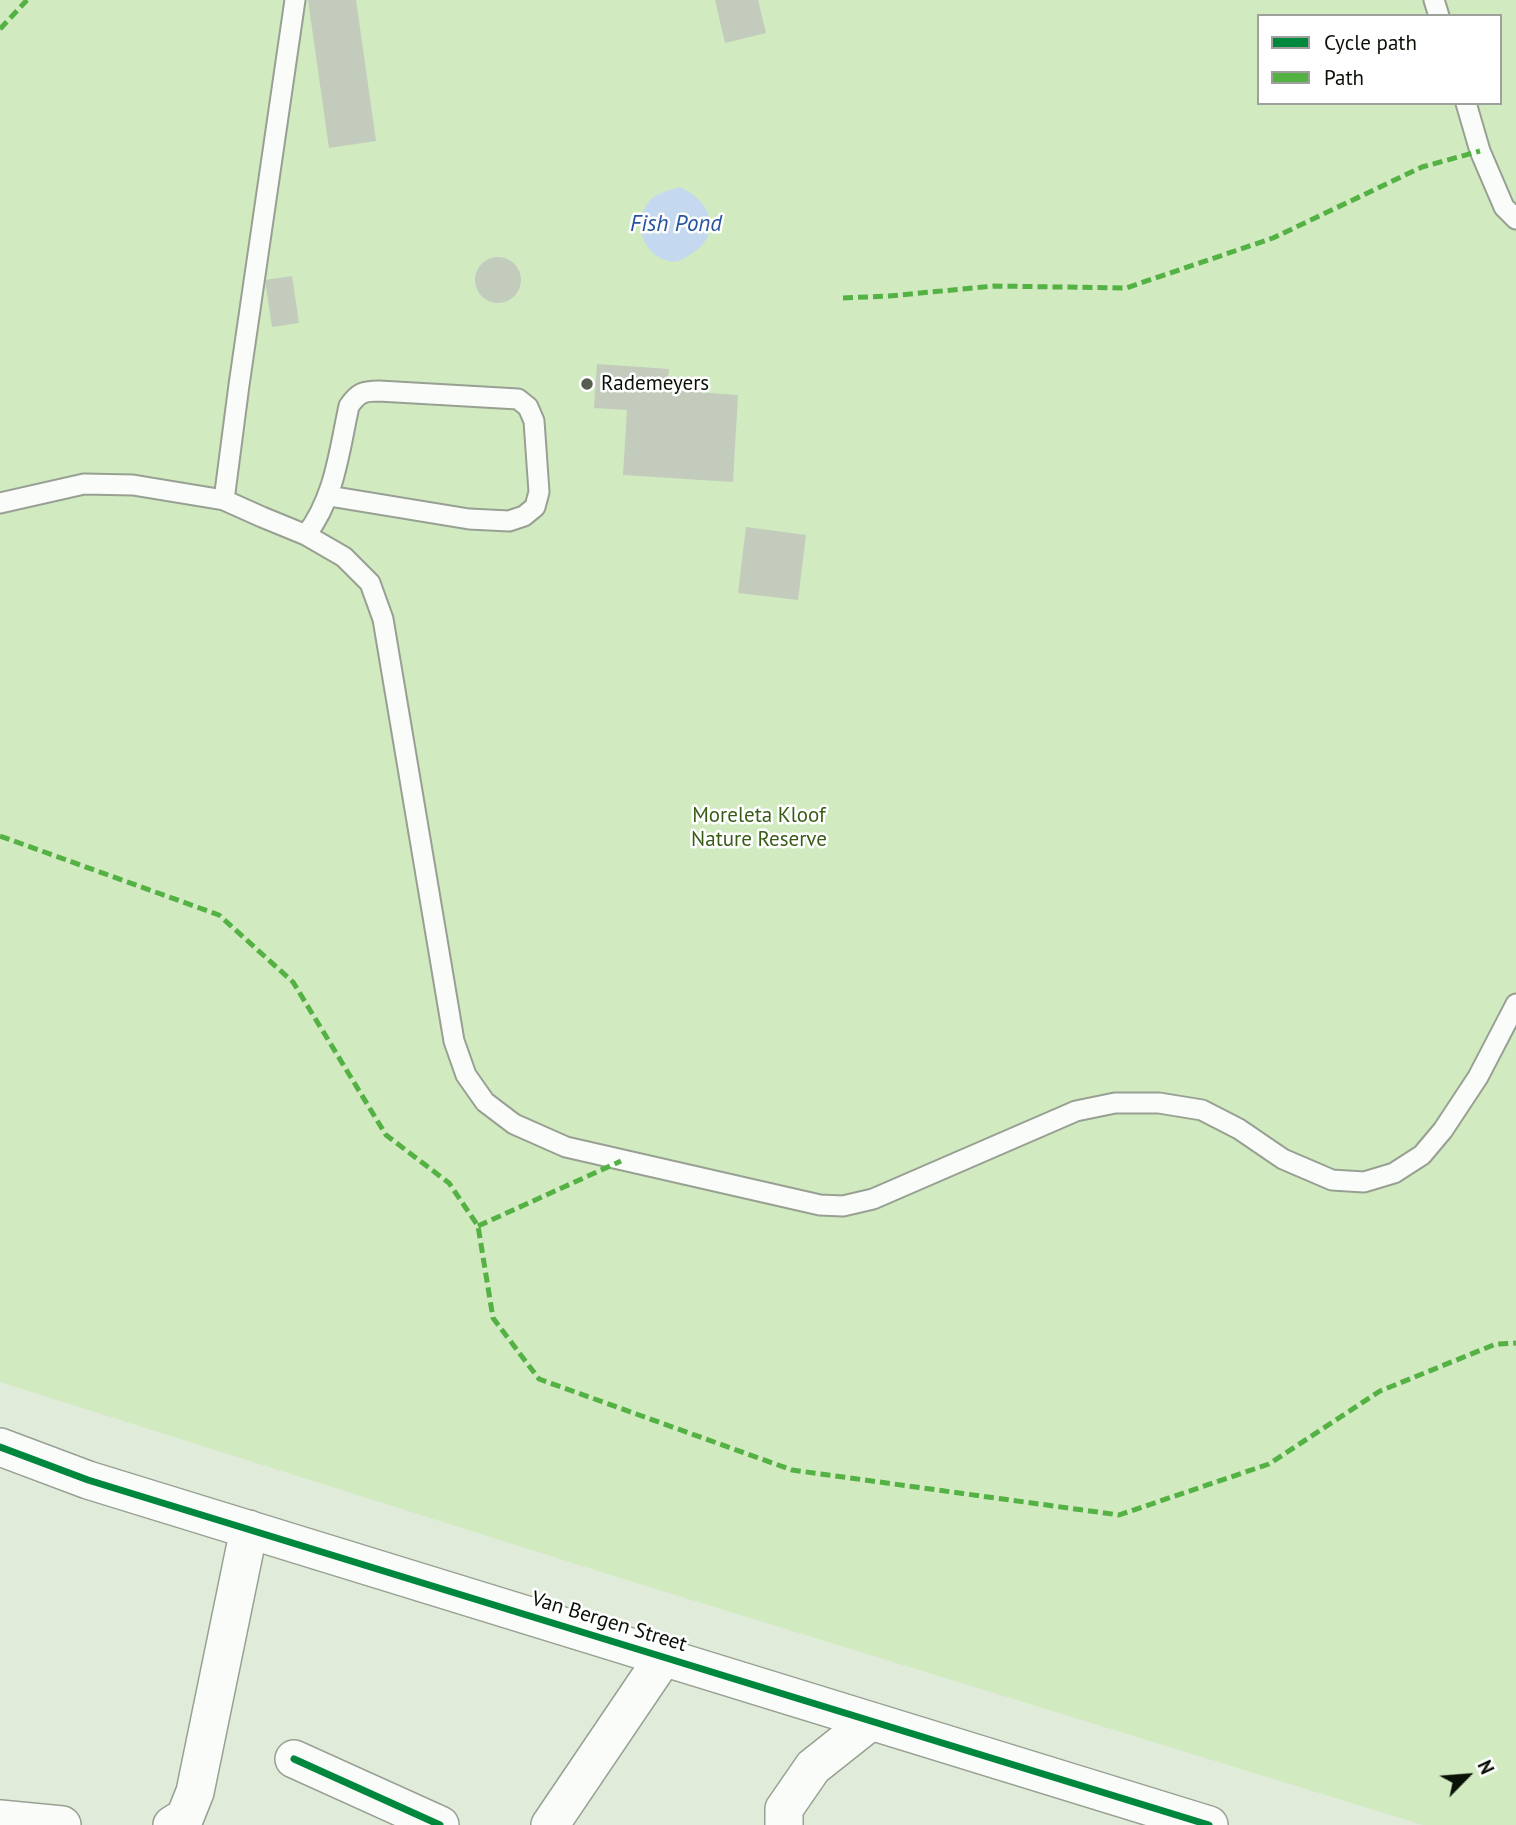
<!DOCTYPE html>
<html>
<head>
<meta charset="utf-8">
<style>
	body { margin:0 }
	#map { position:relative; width:1516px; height:1825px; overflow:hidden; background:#e0ebd9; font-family:"PT Sans",sans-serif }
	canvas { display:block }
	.legend { position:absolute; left:1257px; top:14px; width:245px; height:91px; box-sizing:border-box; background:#fff; border:2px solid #9da09b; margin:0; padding:9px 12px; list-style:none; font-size:21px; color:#0a1106 }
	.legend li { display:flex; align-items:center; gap:14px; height:35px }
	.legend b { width:35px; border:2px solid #9da09b }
	.north { position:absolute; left:1432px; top:1741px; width:70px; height:70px; -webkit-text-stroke:5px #fff; paint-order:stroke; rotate:65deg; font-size:19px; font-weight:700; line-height:28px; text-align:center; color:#0a1106 }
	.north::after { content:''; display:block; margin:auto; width:24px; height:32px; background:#0a1106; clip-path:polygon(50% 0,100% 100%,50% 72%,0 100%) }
</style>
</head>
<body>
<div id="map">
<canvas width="1516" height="1825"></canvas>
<ul class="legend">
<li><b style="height:9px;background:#00873e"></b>Cycle path</li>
<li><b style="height:9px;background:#54b144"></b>Path</li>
</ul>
<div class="north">N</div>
</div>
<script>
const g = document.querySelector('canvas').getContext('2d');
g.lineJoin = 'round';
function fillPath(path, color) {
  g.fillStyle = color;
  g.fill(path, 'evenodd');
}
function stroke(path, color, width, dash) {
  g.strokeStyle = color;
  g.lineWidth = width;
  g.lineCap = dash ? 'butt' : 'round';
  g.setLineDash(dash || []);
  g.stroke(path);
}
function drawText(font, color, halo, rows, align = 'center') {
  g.font = font + ' "PT Sans",sans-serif';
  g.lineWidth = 5;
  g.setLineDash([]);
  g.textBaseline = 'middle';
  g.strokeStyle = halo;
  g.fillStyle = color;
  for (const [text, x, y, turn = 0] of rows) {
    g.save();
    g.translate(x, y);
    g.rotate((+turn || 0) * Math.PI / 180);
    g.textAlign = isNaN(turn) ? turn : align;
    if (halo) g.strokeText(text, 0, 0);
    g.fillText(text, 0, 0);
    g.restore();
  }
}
const green = new Path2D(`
	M0 0H1516V1825H1423L633 1582 0 1382ZM1259 16H1500V103H1259Z`);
const water = new Path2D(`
	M680 187C713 202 724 236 688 256 682 260 676 263 668 261 643 254 633 225 647 204 653 194 669 190 680 187Z`);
const building = new Path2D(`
	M308 0H356L376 141 329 148Z
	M715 0H758L766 33 725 43Z
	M475 280a23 23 0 1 1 46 0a23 23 0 1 1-46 0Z
	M292 276 299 323 272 327 265 280Z
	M597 364 669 369 667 390 738 395 733 482 623 475 627 410 594 408Z
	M746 527 806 535 798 600 738 593Z`);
const service = new Path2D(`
	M1434 0 1439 16
	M1466 103 1480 151 1504 207 1516 219
	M224 500 239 385 295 0
	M0 503 84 484 133 485 224 500 262 517 306 535 344 557 370 583 383 619 454 1041 466 1075 485 1102 514 1124 566 1147 820 1205 843 1206 873 1199 1076 1111 1115 1103H1159L1202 1110 1239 1129 1283 1159 1332 1180 1364 1182 1394 1173 1422 1155 1443 1130 1478 1077 1516 1004
	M306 535C335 497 339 452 349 406 358 393 363 391 379 391L518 399 528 407 534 421 539 492 535 507 524 516 509 521 469 519 329 496`);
const minor = new Path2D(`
	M0 1447 88 1480 1209 1825
	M294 1759 440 1825
	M0 1819 62 1825
	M172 1825 185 1817 195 1792 249 1529
	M550 1825 663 1658
	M784 1825V1809L813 1767 871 1721`);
const quiet = new Path2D(`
	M0 29 27 0
	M843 298 889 296 994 286 1126 288 1273 238 1422 167 1480 151
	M0 836 219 915 293 982 386 1135 449 1183 478 1226 493 1318 539 1379 792 1470 1119 1515 1269 1464 1380 1391 1496 1344 1516 1343
	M478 1226 621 1161`);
const cycleway = new Path2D(`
	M0 1447 88 1480 1209 1825
	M294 1759 440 1825`);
const markers = [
	[587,384,7,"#555d50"]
];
const poiNames = [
	["Rademeyers",601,384]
];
const parkNames = [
	["Moreleta Kloof",759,816],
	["Nature Reserve",759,840]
];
const streetNames = [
	["Van Bergen Street",609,1622,17]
];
const waterNames = [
	["Fish Pond",676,224]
];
fillPath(green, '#d1eac0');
fillPath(water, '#c4d9ef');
fillPath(building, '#c2cbbc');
stroke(service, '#97a092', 23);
stroke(minor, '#97a092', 40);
stroke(service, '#fafcf9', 19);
stroke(minor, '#fafcf9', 37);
stroke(quiet, '#54b144', 5, [10, 5]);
stroke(cycleway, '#00873e', 7);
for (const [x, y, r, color] of markers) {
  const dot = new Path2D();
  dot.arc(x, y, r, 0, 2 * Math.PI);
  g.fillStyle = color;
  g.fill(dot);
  stroke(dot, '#fff', 2.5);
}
drawText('21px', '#0a1106', '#fff', poiNames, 'left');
drawText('21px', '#385c15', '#fff', parkNames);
drawText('21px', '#0a1106', '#fff', streetNames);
drawText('italic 23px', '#2654a0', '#fff', waterNames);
</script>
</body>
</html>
